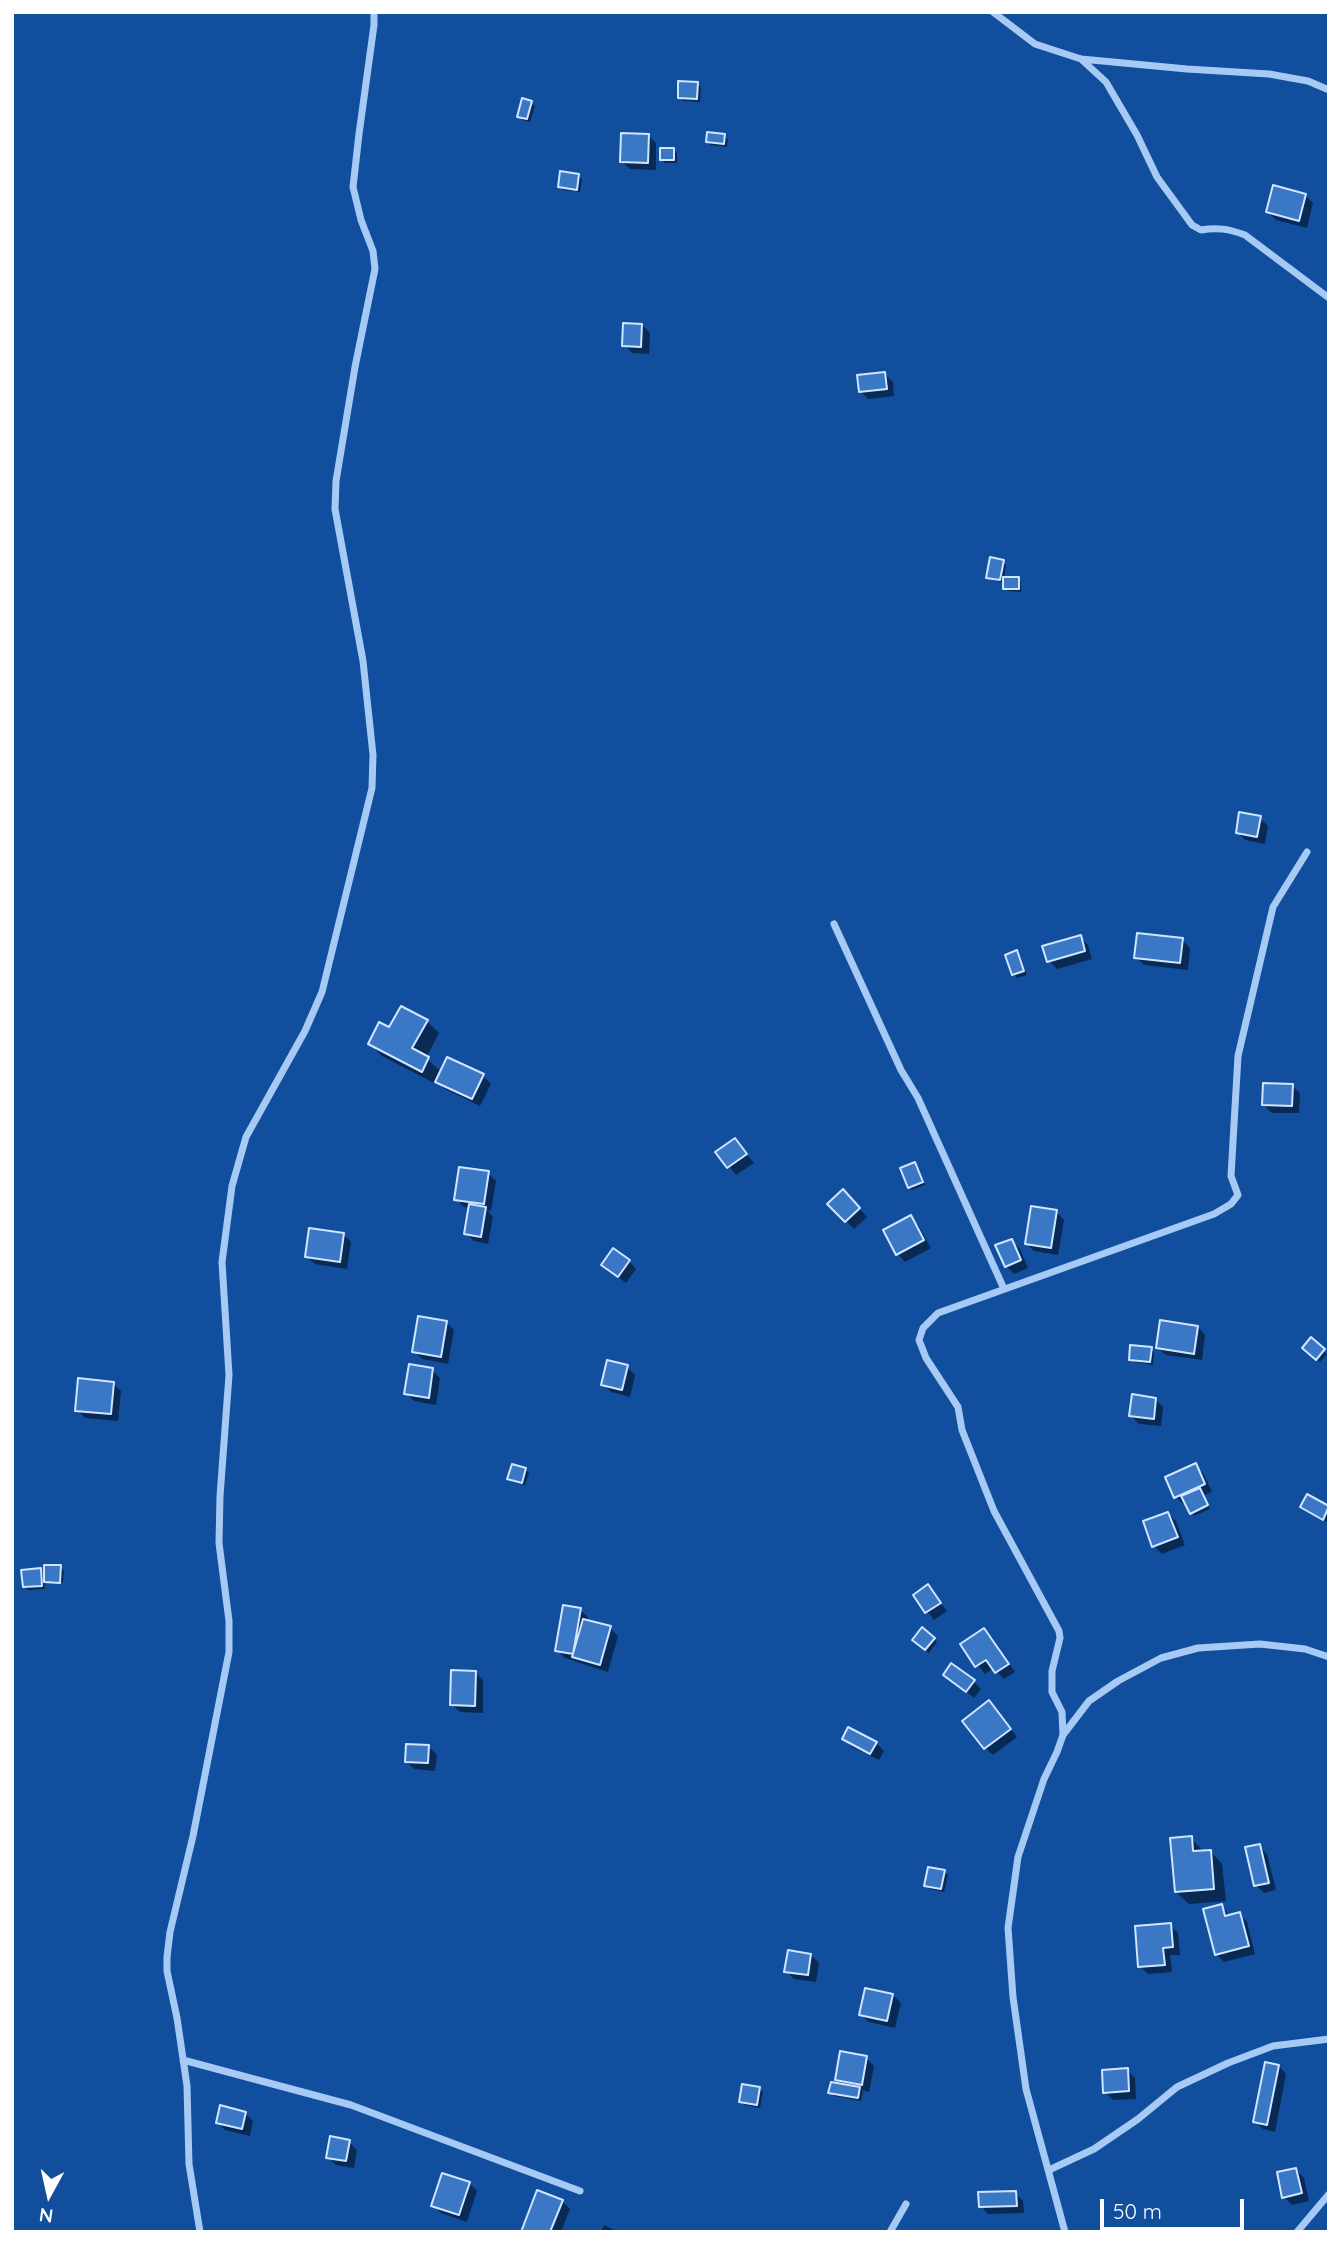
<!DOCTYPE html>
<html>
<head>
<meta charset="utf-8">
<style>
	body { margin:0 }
	#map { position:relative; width:1341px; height:2244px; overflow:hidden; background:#114f9e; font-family:Quicksand,sans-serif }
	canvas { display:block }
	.frame { position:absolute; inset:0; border:14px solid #fff; pointer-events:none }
	.north { position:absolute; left:14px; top:2160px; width:70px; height:70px; -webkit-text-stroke:5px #114f9e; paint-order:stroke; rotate:188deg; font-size:19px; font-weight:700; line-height:28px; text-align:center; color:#fff }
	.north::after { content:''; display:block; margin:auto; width:24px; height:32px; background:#fff; clip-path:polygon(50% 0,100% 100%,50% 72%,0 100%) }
	.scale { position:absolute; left:1100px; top:2199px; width:144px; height:32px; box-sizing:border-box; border:4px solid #fff; border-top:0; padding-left:9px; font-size:21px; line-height:24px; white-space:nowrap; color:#fff; -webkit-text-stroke:5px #114f9e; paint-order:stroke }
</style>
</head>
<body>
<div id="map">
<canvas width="1341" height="2244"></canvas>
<div class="frame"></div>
<div class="north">N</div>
<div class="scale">50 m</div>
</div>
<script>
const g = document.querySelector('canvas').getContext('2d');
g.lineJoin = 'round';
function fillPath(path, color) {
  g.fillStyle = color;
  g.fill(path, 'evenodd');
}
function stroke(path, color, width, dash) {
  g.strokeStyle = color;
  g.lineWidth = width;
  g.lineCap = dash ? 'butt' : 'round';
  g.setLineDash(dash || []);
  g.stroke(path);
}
const shadow = new Path2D(`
	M697 84 701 87 700 102 683 101 679 98Z
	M531 103 535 106 530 122 522 120 519 116Z
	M648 135 656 143V170L630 169 622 162Z
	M724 136 728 139 727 147 711 145 708 142Z
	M673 150 677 153V163H665L662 159Z
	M578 176 582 179 580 192 563 190 560 187Z
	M1305 195 1313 203 1307 228 1276 220 1268 212Z
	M642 325 650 333 649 354 632 353 624 345Z
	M885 374 893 382 894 396 868 399 860 391Z
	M1003 562 1006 565 1004 578 1018 579 1021 582V592L1008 591 1004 588V583L992 580 988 577Z
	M1260 818 1268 826 1265 844 1245 840 1237 832Z
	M1080 937 1088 945 1092 959 1057 969 1049 961Z
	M1182 940 1190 948 1188 970 1144 965 1136 957Z
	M1017 952 1020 956 1027 975 1017 978 1013 974Z
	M427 1021 439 1033 426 1058 441 1072 447 1059 483 1076 491 1084 480 1106 445 1089 436 1080 434 1083 382 1056 370 1044 390 1030Z
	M1292 1086 1300 1093 1299 1113H1272L1264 1105Z
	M735 1140 754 1163 736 1175 718 1152Z
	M915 1164 925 1185 912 1190 909 1187Z
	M488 1173 496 1181 491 1211 487 1210 493 1217 488 1244 474 1241 466 1233 470 1208 464 1207 456 1199Z
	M843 1191 867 1217 854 1229 829 1204Z
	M1056 1212 1064 1220 1058 1255 1034 1251 1026 1243Z
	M910 1218 918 1225 931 1248 905 1262 898 1254Z
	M343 1234 351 1242 347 1269 315 1264 307 1257Z
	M1012 1241 1020 1249 1028 1268 1014 1274 1006 1266Z
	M629 1261 636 1269 626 1283 603 1265Z
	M446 1322 454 1330 448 1364 422 1359 414 1351Z
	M1198 1327 1205 1335 1202 1360 1166 1355 1158 1348Z
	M1311 1339 1327 1354 1320 1362 1304 1347Z
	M1151 1349 1154 1352 1153 1365 1134 1362 1131 1359Z
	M627 1367 635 1375 630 1397 611 1392 603 1384Z
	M432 1370 440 1378 436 1405 414 1401 406 1393Z
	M113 1383 121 1391 118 1421 85 1418 77 1410Z
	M1155 1399 1163 1407 1161 1426 1139 1424 1131 1416Z
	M1195 1465 1203 1473 1212 1492 1204 1495 1210 1509 1194 1516 1187 1503 1184 1505 1176 1497Z
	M525 1469 529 1473 525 1485 512 1482 509 1478Z
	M1308 1496 1329 1508 1327 1522 1305 1510Z
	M1168 1514 1176 1521 1185 1545 1162 1554 1154 1546Z
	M60 1567 64 1571 63 1582 46 1581V1583L44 1581 45 1589 28 1590 24 1587 40 1570 46 1575Z
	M928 1587 947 1611 934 1620 915 1595Z
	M580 1610 588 1617 587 1622 610 1628 618 1636 608 1672 565 1658 557 1650Z
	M984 1630 992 1638 1015 1672 1004 1679 994 1668 985 1674 962 1645Z
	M934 1639 937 1642 929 1653 914 1640Z
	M475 1672 483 1680V1713L460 1712 452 1705Z
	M945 1675 973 1681 981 1689 974 1698Z
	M997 1711 1017 1737 993 1755 985 1748Z
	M844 1739 876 1743 884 1751 879 1760 852 1747Z
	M429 1747 437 1755 435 1771 414 1769 406 1761Z
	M1191 1838 1204 1852 1210 1851 1222 1864 1226 1901 1189 1904 1176 1892Z
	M1259 1846 1267 1854 1276 1890 1264 1893 1256 1885Z
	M944 1872 948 1875 944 1892 930 1889 926 1886Z
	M1222 1906 1230 1916 1239 1914 1247 1922 1255 1954 1224 1962 1216 1954Z
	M1170 1925 1178 1933 1180 1955H1170L1172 1972 1148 1974 1140 1966Z
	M811 1955 819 1963 816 1982 794 1979 786 1971Z
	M893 1995 901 2003 895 2028 869 2022 861 2015Z
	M866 2058 874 2066 869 2092 863 2090 861 2101 834 2096 830 2092 844 2086 837 2079Z
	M1279 2066 1286 2074 1275 2132 1263 2129 1255 2121Z
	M1127 2070 1135 2078 1136 2099 1113 2100 1105 2092Z
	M759 2089 763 2092 760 2108 744 2105 741 2102Z
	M245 2113 253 2121 250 2136 225 2130 217 2122Z
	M349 2142 357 2150 354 2168 336 2165 328 2157Z
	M1296 2170 1304 2178 1309 2201 1292 2205 1284 2197Z
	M469 2183 477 2191 467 2222 441 2213 433 2205Z
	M1015 2193 1023 2201 1024 2213 988 2214 981 2206Z
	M562 2201 570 2209 561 2232H522Z
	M604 2225 618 2232H601Z`);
const building = new Path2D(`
	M678 81 698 82 697 99 678 98Z
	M522 98 532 101 527 119 517 117Z
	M707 132 725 134 724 144 706 142Z
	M621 133 649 134 648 163 620 162Z
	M660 148H674V160H660Z
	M560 171 579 174 577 190 558 187Z
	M1273 185 1306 194 1299 221 1266 212Z
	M623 323 642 324 641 347 622 346Z
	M885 372 887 389 859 392 857 375Z
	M990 557 1004 560 1000 580 986 578Z
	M1003 577H1019V589H1003Z
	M1239 812 1261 816 1257 837 1236 833Z
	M1137 933 1183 938 1180 963 1134 958Z
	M1081 935 1085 951 1047 962 1042 946Z
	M1017 950 1024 971 1012 975 1005 955Z
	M401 1006 428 1020 412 1048 429 1057 422 1072 368 1044 379 1022 389 1027Z
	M447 1057 484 1074 472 1099 435 1082Z
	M1263 1083 1293 1084 1292 1106 1262 1105Z
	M735 1138 747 1154 727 1168 715 1152Z
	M915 1162 923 1182 908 1188 900 1168Z
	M459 1167 489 1171 484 1204 454 1200Z
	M843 1189 860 1208 845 1222 827 1204Z
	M469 1204 486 1207 481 1237 464 1234Z
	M1031 1206 1057 1210 1051 1248 1025 1244Z
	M911 1215 924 1240 896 1255 883 1230Z
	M309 1228 344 1233 340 1262 305 1257Z
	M1012 1239 1021 1260 1005 1267 995 1245Z
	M613 1248 630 1260 618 1277 601 1265Z
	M418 1316 447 1321 441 1357 412 1352Z
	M1160 1320 1198 1326 1194 1354 1156 1348Z
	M1311 1337 1325 1349 1316 1360 1302 1348Z
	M1130 1345 1152 1347 1150 1362 1129 1360Z
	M607 1360 628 1365 622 1390 601 1385Z
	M409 1364 433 1368 429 1398 404 1394Z
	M78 1378 114 1382 111 1414 75 1411Z
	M1132 1394 1156 1398 1154 1419 1129 1416Z
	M1196 1463 1205 1484 1174 1498 1165 1477Z
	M512 1464 526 1468 522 1483 507 1479Z
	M1200 1488 1208 1505 1190 1514 1181 1496Z
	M1307 1494 1329 1506 1323 1520 1300 1507Z
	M1168 1512 1178 1537 1152 1547 1143 1521Z
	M44 1565H61L60 1583 44 1582Z
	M41 1568 42 1586 23 1587 21 1570Z
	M928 1584 941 1603 925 1613 913 1595Z
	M563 1605 581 1608 573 1654 555 1651Z
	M583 1619 611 1626 600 1665 572 1657Z
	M922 1627 935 1638 925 1650 912 1640Z
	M984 1628 1009 1664 995 1673 986 1660 975 1667 960 1644Z
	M951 1663 975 1680 966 1692 943 1675Z
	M451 1670 476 1671 475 1706 450 1705Z
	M989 1700 1011 1729 984 1749 962 1721Z
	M848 1727 877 1742 870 1754 842 1739Z
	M406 1744 429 1745 428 1763 405 1762Z
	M1192 1836 1193 1851 1211 1850 1214 1889 1175 1892 1170 1838Z
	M1260 1844 1269 1883 1254 1886 1245 1847Z
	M928 1867 945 1870 941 1889 924 1886Z
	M1222 1904 1225 1916 1240 1912 1249 1946 1215 1955 1203 1909Z
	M1171 1923 1173 1947 1163 1948 1165 1965 1138 1967 1135 1926Z
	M788 1950 811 1954 808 1975 784 1972Z
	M865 1988 893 1994 887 2021 859 2015Z
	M840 2051 867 2056 862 2085 835 2080Z
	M1265 2062 1279 2065 1267 2125 1253 2122Z
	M1128 2068 1129 2091 1103 2093 1102 2070Z
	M831 2082 860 2087 858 2098 828 2093Z
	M742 2084 760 2087 757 2105 739 2102Z
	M220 2105 246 2112 242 2129 216 2123Z
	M330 2136 350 2140 346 2161 326 2158Z
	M1296 2168 1302 2193 1282 2198 1277 2172Z
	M442 2173 470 2182 459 2215 431 2206Z
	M537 2190 563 2200 550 2232H521Z
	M1016 2191 1017 2206 979 2207 978 2192Z`);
const minor = new Path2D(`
	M993 12 1035 44 1081 59 1187 69 1269 74 1308 81 1329 90
	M1081 59 1106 82 1137 135 1157 177 1192 225 1201 230C1217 227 1229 229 1245 235L1329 298
	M834 924 901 1070 918 1098 1004 1289
	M1063 1735 1089 1701 1118 1681 1161 1658 1198 1648 1260 1644 1305 1649 1329 1657
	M183 2060 351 2105 580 2191
	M1049 2170 1094 2149 1138 2119 1177 2087 1228 2063 1273 2046 1329 2039
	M200 2232 189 2164 187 2086 177 2018 167 1971V1957L170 1932 193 1836 229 1652V1621L219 1543 220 1496 229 1375 222 1262 232 1186 246 1137 305 1031 322 992 372 788 373 755 363 661 335 509 336 481 355 367 375 269 373 251 361 220 353 187 359 134 374 25V12
	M890 2232 906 2204
	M1065 2232 1026 2089 1013 1997 1008 1928 1018 1857 1044 1779 1057 1752 1063 1735 1062 1712 1052 1692V1671L1060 1638 1059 1631 994 1511 962 1430 958 1407 926 1358 919 1340 923 1328 938 1313 1214 1214 1231 1204 1238 1195 1231 1176 1238 1056 1273 907 1307 852
	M1297 2232 1329 2194`);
fillPath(shadow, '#0007');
fillPath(building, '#3a78c5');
stroke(building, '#d0e5fe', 2);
stroke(minor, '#a7caf5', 7);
</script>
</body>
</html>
